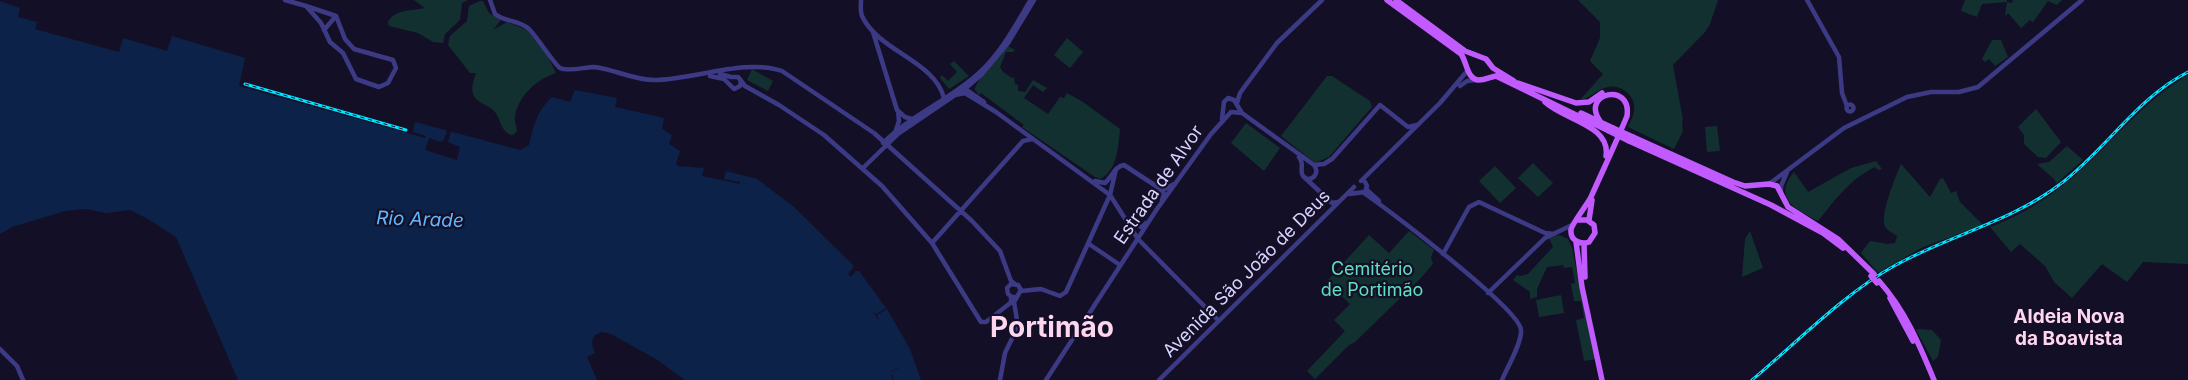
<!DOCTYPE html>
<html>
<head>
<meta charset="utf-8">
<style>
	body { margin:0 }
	canvas { display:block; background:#130f26 }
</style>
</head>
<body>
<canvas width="2188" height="380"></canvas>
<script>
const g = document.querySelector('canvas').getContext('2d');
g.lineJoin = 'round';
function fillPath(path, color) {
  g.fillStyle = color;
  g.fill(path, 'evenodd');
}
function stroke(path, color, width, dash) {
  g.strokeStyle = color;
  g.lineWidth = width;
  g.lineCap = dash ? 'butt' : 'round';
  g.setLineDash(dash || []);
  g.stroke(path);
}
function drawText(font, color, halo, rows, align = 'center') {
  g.font = font + ' Inter,sans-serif';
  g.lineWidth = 4.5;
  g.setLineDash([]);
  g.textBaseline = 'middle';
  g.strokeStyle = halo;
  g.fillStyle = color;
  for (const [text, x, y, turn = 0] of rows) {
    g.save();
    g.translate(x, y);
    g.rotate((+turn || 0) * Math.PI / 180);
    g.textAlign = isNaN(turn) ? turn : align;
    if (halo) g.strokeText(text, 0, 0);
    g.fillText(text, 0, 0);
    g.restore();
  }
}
const green = new Path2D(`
	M397 0H468L462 3 460 20 445 34 443 43 433 42 418 33 389 26 388 23C392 9 413 11 425 8L414 0Z
	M1578 0H1718L1710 24 1705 32 1673 65 1683 120 1682 121 1683 131 1674 149 1628 127C1630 122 1633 117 1634 112 1637 97 1622 84 1608 87 1597 89 1591 98 1580 100L1603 74 1590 61 1600 38V22Z
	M1965 0H2007V2L2012 3 2013 0H2062L2057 5 2048 1 2033 22 2030 20 2021 28 2008 13 2005 16 2007 2 1982 4 1977 17 1961 11Z
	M480 1H483L489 13 501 20 493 30 507 22 527 30 544 49 556 73C537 79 519 95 515 116 514 121 517 126 517 131L513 135C503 134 501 123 497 115 492 105 479 105 474 96 470 89 474 79 476 73H470L448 45 450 36 467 21 469 6Z
	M1067 38 1083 52 1070 68 1054 55Z
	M1992 40H2001L2008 57 1995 66 1989 59 1985 62 1982 59Z
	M1008 46 1015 50 1013 52H1006L1000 67 1003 72 1012 78 1014 77 1015 84 1018 85V91L1025 92 1033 80 1047 88 1043 92 1033 85 1024 98 1048 114 1060 97 1064 98 1067 93 1083 102 1120 129C1118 146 1118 170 1100 179L1095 177 1022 127 1024 125 981 93 979 95 975 90C974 82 1001 54 1008 46Z
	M954 61 969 76 949 89 940 78 942 75 948 81 957 72 950 64Z
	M752 69 773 81 768 91 747 80Z
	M2188 75V264L2143 262 2127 282 2102 264 2072 298 2054 282 2045 266 2020 244 2011 252 1990 227C2030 213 2067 185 2097 155 2127 125 2151 97 2188 75Z
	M1327 76H1332L1370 101 1372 107 1329 157 1315 163 1281 136Z
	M2036 109 2061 142 2046 158 2038 157 2024 144V135L2018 127Z
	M1246 123 1280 148 1264 171 1231 143Z
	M1717 126 1720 151 1707 152 1705 127Z
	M2067 146 2083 160 2056 184 2055 180 2037 164 2049 162Z
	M1876 161 1882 169 1878 170 1875 167C1850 179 1835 200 1818 221 1796 209 1772 199 1794 172L1808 192 1851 168Z
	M1533 163 1553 183 1538 197 1518 178Z
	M1901 164 1930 197 1940 179 1943 178 1951 193 1956 191 1960 202 1983 225 1921 248 1878 273 1861 253 1870 241 1888 244 1895 243 1897 236C1892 232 1884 230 1884 222 1882 211 1896 175 1901 164Z
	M1495 166 1516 188 1500 203 1479 181Z
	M1409 231 1434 250 1431 257 1433 264 1419 280 1355 342 1349 345 1315 379 1307 371 1345 331 1334 320 1350 304 1326 282 1369 235 1389 253Z
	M1750 231 1763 268 1742 277 1745 239Z
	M1559 235 1568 239 1572 248 1595 359 1584 361 1576 320 1584 318 1581 301H1574L1571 284 1575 283 1572 267 1564 268 1563 265 1547 267 1537 289V297L1530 299V292L1513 280 1517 275 1520 276 1528 274 1553 247 1549 238Z
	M1561 295 1564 313 1539 317 1536 300Z
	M1918 329 1932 330 1941 340 1938 357 1933 361 1916 330Z`);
const water = new Path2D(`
	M0 1 20 8 18 17 37 22 35 29 119 52 123 38 167 51 172 36 245 58 239 86 425 138 426 136 413 132 415 122 520 150 529 145C535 123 535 114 552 97L570 102 575 90 617 98 615 107 664 118 662 129 672 135 669 144 680 151 676 164 678 166 704 168 702 176 740 184V182L724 179 726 171 757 179 794 207 854 266 848 274 851 277 856 271H859L886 308 876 314 872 310 880 322 877 315 887 309 910 349 921 380H894L891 372 903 366 891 371 892 380H685L656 359 611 334 602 332C590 335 591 344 595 353L587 357 597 380H238L176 237 146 218 130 210 106 213 86 209 65 211 12 227 0 234Z`);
const pier = new Path2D(`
	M447 129 451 131 448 142 460 147 457 160 425 150 429 138 440 142 444 140Z`);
const minor = new Path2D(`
	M285 0 306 6 336 16 345 39 354 49 393 60 396 68 388 83 379 87 356 79 343 53 330 42 321 23 306 6
	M490 0 495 14C505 22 519 20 529 29 537 37 555 65 560 68 569 72 585 67 594 67 614 69 633 80 654 80 692 80 747 58 782 71L874 133 972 221 1000 251 1011 281 1015 284
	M861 0C861 5 860 11 862 16 878 51 935 61 944 98
	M1807 0 1839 57 1842 93 1847 106
	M324 30 336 16
	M873 32 897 110 905 117 912 119
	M720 74 731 77H738L745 86 779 105 824 135 882 186 932 243 981 322H986L1009 304 1011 302V297
	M710 76 724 79 734 89 740 86 741 81
	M1460 86 1467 81 1475 80
	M964 88 984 102
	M955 95 965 93 996 112 1110 195 1138 239 1219 321
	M1237 103 1240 93 1277 43 1322 0
	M1846.5 108a3.5 3.5 0 1 1 7 0a3.5 3.5 0 1 1-7 0Z
	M1222 119 1224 102 1228 98 1234 100 1242 113
	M896 130 899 121 898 111
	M883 143C911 115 950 100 979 73 1001 53 1015 26 1030 1
	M1299 157C1305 164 1299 170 1303 176L1332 203 1338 202
	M1314 165 1324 164 1332 159 1380 105 1408 127 1417 125
	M863 168 898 134 967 87 981 75 1008 43 1034 0
	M1095 181 1105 183C1112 177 1115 166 1124 165L1159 188 1164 194 1162 200
	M1361 181 1440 103 1468 70
	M1769 184 1844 128 1907 97 1931 92H1959L1978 87 2082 0
	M1159 188 1165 189 1174 184
	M1367 190 1379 201
	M1364 193C1388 210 1520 309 1521 330 1522 343 1507 368 1502 380
	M1781 193V186L1787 172
	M1349 194 1365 192 1367 186 1365 182
	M1132 224 1142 227 1146 223
	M932 243 1023 141 1032 139
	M1089 244 1120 265
	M1443 254 1469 207 1479 202 1545 233 1554 234
	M1021 291 1041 289 1060 296 1066 292 1110 195 1116 169
	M1488 293 1545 238 1572 225
	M0 349 17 366 23 380
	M1000 380 1005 353 1018 326 1014 302 1021 290 1018 285 1011 284 1007 288 1008 294 1012 297H1017
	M1046 380 1157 209 1211 134 1231 112 1242 113 1314 165C1319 172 1315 179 1307 179
	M1159 380 1354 187`);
const major = new Path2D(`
	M1387 0 1461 54C1467 62 1467 80 1479 80 1485 80 1490 77 1496 76L1609 131
	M1396 0 1465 51 1486 59 1493 68 1514 81
	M1518 83 1576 103 1589 102 1602 93
	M1545 102C1564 120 1611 125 1606 156
	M1581 113 1613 128
	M1633 137 1733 182 1745 186 1769 184 1777 186 1788 207 1838 239 1874 274
	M1629 141 1771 205 1823 233 1843 248
	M1577 220H1587L1594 225 1595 233 1589 242C1581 245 1570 241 1571 230 1571 225 1587 205 1591 197 1603 170 1616 143 1627 116 1632 81 1580 93 1600 121
	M1589 220 1592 200
	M1576 242 1582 287 1602 380
	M1584 244 1585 277
	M1879 281C1905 310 1919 344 1934 380
	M1890 298 1913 341`);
const rail = new Path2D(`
	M245 84 406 130
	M1752 380C1796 343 1845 293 1894 266 1949 235 2012 222 2063 182 2107 148 2138 97 2188 72`);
const majorBridge = new Path2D(`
	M1613 128 1633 137
	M1609 131 1629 141
	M1871 276 1877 283`);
const streetNames = [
	["Estrada de Alvor",1159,185,-55],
	["Avenida São João de Deus",1247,274,-45]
];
const parkNames = [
	["Cemitério",1372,270],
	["de Portimão",1372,291]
];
const waterNames = [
	["Rio Arade",420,220,2]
];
const neighbourhoodNames = [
	["Aldeia Nova",2069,317],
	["da Boavista",2069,339]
];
const townNames = [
	["Portimão",1052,329]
];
fillPath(green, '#12302f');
fillPath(water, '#0c2248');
fillPath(pier, '#130f26');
stroke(minor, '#3d3a85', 4.5);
stroke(major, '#c25bff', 5.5);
stroke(rail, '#00e5ff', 3);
stroke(rail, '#130f26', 1, [4]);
stroke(majorBridge, '#c25bff', 5.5);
drawText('18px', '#d9d4ff', '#130f26', streetNames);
drawText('18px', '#5fe0c0', '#130f26', parkNames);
drawText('italic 19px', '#62b6ff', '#130f26', waterNames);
drawText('bold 19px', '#ffd6f0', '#130f26', neighbourhoodNames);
drawText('bold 28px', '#ffd6f0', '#130f26', townNames);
</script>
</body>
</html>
